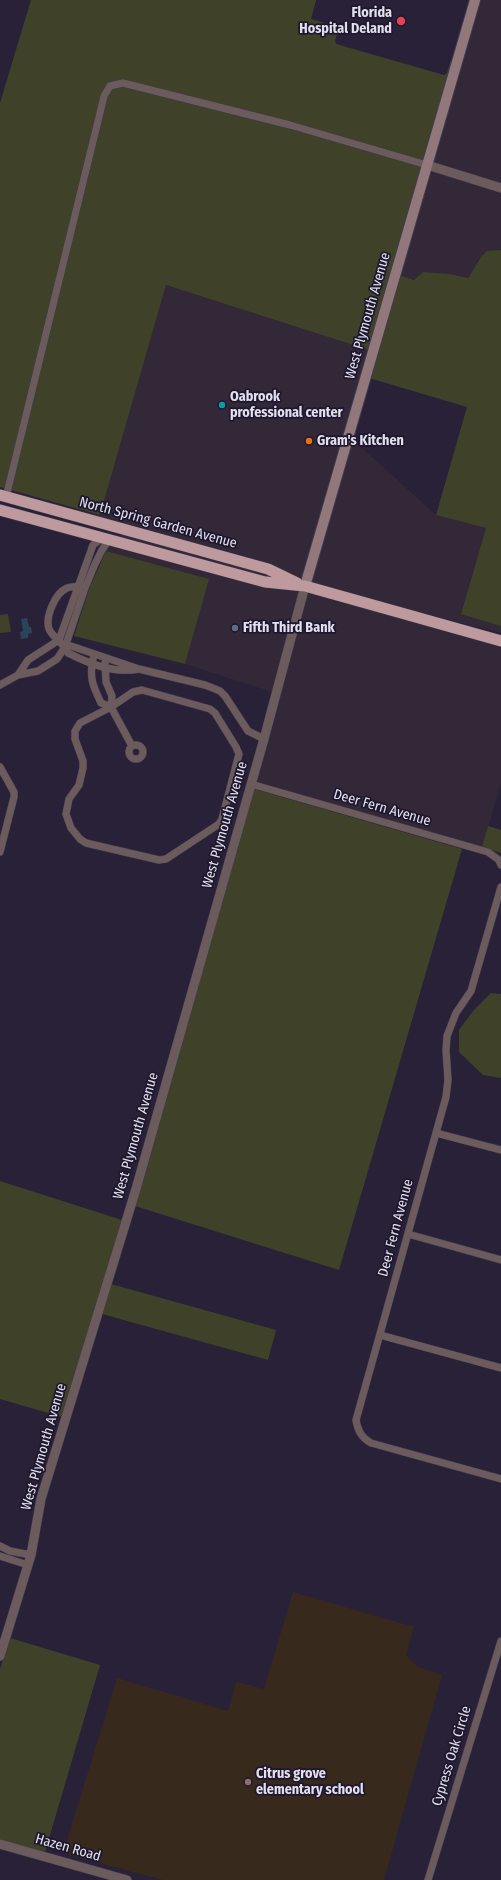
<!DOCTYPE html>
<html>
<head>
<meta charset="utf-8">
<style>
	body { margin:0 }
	canvas { display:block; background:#282137 }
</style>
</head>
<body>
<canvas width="501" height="1880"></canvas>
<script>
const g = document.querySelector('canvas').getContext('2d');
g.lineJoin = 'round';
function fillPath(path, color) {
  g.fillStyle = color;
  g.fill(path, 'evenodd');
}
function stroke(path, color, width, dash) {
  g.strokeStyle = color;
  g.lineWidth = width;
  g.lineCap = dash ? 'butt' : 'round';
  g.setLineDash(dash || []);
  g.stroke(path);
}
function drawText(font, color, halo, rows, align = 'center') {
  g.font = font + ' "Fira Sans Condensed",sans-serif';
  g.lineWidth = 3.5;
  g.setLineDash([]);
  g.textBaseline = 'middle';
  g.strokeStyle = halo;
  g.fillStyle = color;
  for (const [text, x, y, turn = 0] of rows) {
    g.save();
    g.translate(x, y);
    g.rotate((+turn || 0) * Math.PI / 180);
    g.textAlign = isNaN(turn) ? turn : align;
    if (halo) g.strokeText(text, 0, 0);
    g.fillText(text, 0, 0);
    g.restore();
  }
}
const commercial = new Path2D(`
	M479 0H501V184L431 164Z
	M429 171 501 192V250H495L478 260 474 270 468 278 450 274 423 272 414 280 399 275Z
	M166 285 369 350 302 581 99 519Z
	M352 439 436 515 486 528 461 613 501 626V633L310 584Z
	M126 534 267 572 284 581 265 579 110 536Z
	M111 544 300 590 272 692 185 664 208 579 106 551Z
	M308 591 501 644V783L482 847 256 782Z`);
const education = new Path2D(`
	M293 1592 414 1627 406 1655 418 1667 442 1675 384 1880H163L63 1853 117 1678 228 1711 236 1682 264 1689Z`);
const green = new Path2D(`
	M31 0H316L311 19 339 27 335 41 336 44 444 75 447 73 451 60H453L369 350 166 285 100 515 0 487V103Z
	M501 250V626L461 614 486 528 436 515 467 407 369 378 399 275 414 280 423 272 450 274 468 278C476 267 477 260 487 251Z
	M106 551 209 579 185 664 74 636 89 589Z
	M8 614 11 632 0 633V615Z
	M254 789 462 849 339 1270 135 1206Z
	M488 826 501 830V853L482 847Z
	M491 993 501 994V1078L483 1075 459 1052V1030L473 1011Z
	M0 1181 122 1220 62 1417 0 1399Z
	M111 1284 276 1330 268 1360 102 1314Z
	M10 1638 100 1665 45 1852 0 1840V1669Z`);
const water = new Path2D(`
	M27 618 29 627H31L32 633 28 634V638L21 639 20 632 23 631 21 619Z`);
const minor = new Path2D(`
	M6 497 100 113 104 96 110 86 123 83 290 125 427 165
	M85 588C79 586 73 586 67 588 55 593 45 617 49 629 53 638 64 643 68 653 90 664 114 674 139 669
	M65 647 71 646 139 669 205 685 220 691 225 696 248 731 264 739
	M93 659C89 678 93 686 101 703L111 707
	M105 663 106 682 112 696 111 707 132 746
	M18 675 28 660 59 640 93 545 102 538
	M0 685 18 675 38 671 57 659 65 647 85 588 95 564 102 550 109 540
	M142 690 210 709 215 713 236 747 239 754 222 819 219 824 166 859 159 860 86 843 80 839 71 828 66 814 69 799 79 785 83 768V761L75 739V731L80 723 111 707 133 692Z
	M129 752a7 7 0 1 1 14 0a7 7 0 1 1-14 0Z
	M0 767 14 792V797L0 852
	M251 784 488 852 499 860 501 865
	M501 887 471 991 456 1013 447 1036 446 1050 448 1080 446 1097 356 1420C358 1431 361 1437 371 1443L501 1479
	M436 1133 501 1150
	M408 1234 501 1260
	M380 1335 501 1368
	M0 1546 10 1551 31 1555
	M0 1556 28 1565
	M428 1880 501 1641`);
const tertiary = new Path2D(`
	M427 165 501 188
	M0 1656 31 1555 41 1499 136 1189 264 739 305 586
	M0 1844 127 1880`);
const secondary = new Path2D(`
	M305 586 475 0`);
const trunk = new Path2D(`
	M0 495 268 569 297 583
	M0 510 265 582 305 586 501 641`);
const markers = [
	[401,21,5,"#e0444e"],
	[222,405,4,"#0f9aa8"],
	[309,441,4,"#e8710a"],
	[235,628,4,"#5c6f8a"],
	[248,1782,4,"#8d6e63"]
];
const poiNames = [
	["Florida",392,13,"right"],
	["Hospital Deland",392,29,"right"],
	["Oabrook",230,397],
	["professional center",230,413],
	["Gram's Kitchen",317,441],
	["Fifth Third Bank",243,628],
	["Citrus grove",256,1774],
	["elementary school",256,1790]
];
const streetNames = [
	["West Plymouth Avenue",368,316,-74],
	["North Spring Garden Avenue",158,523,15],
	["Deer Fern Avenue",382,808,16],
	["West Plymouth Avenue",225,825,-74],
	["West Plymouth Avenue",136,1136,-74],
	["Deer Fern Avenue",396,1228,-75],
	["West Plymouth Avenue",44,1447,-74],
	["Cypress Oak Circle",452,1756,-73],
	["Hazen Road",68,1848,16]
];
fillPath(commercial, '#332837');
fillPath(education, '#38291d');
fillPath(green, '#3f4229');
fillPath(water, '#2a4458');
stroke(minor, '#423c51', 8);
stroke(tertiary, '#423c51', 10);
stroke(secondary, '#423c51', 12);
stroke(trunk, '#423c51', 12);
stroke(minor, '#6b5b5c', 7);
stroke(tertiary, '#6b5b5c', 9);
stroke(secondary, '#92787b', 10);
stroke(trunk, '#be9a9e', 11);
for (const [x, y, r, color] of markers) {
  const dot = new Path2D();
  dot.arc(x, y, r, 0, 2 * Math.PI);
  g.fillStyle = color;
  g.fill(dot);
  stroke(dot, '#1e172d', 1.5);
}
drawText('bold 14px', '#e2dfee', '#1e172d', poiNames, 'left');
drawText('14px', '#e2dfee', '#1e172d', streetNames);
</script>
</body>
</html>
